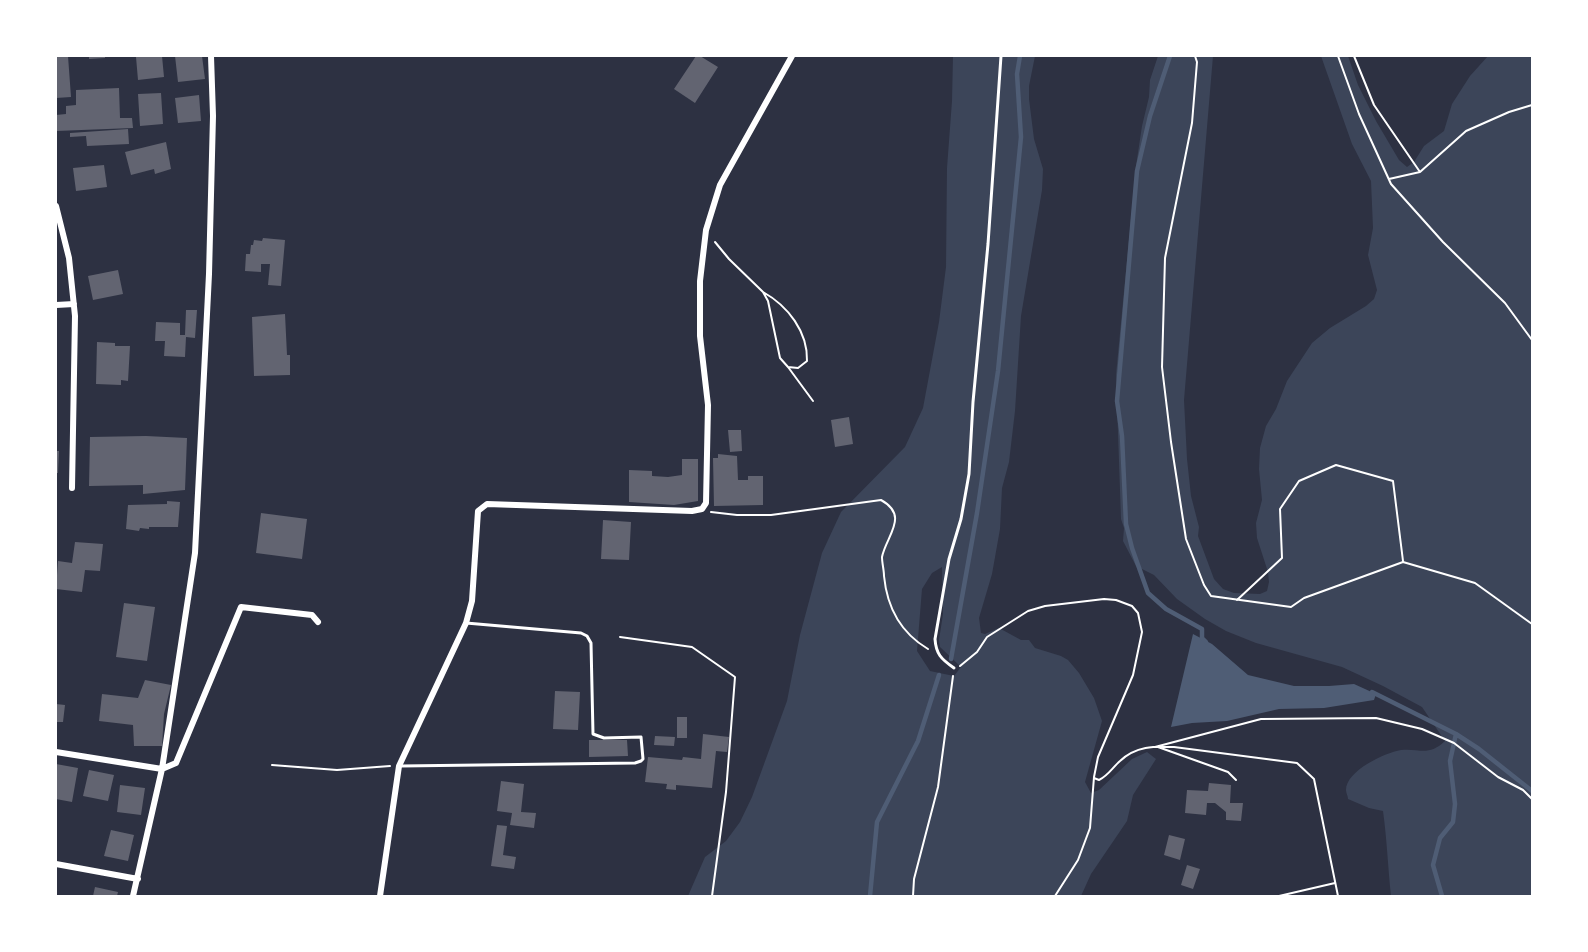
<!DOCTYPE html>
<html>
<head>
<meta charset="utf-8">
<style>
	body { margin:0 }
	#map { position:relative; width:1588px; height:952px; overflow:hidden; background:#2d3142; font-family:"IBM Plex Sans",sans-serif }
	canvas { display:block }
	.frame { position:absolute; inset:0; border:57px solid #fff; pointer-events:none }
</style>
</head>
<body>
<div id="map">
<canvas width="1588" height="952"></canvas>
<div class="frame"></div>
</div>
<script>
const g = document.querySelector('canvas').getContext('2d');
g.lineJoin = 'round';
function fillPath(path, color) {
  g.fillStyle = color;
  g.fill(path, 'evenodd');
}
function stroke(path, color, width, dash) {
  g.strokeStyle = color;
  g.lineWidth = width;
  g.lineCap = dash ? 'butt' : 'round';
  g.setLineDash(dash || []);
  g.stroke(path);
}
const green = new Path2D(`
	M953 56H1035L1029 86V99L1034 139 1043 169 1042 190 1021 316 1015 411 1009 462 1002 488 1000 529 992 574 979 618 981 633 985 634 999 628 1021 640H1029L1035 648 1061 656 1068 660 1079 673 1094 698 1102 721 1085 782 1091 793 1099 790 1132 759 1147 752 1156 759 1133 795 1127 821 1091 874 1081 896H688L705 857 726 841 740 822 752 797 787 701 800 635 822 553 841 512 905 447 923 408 939 322 946 267 947 168 952 101ZM942 567 943 614 939 640 940 647 961 667 954 676 930 671 917 651 922 589 932 573Z
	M1158 56H1213L1184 400 1187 459 1191 496 1199 527 1198 536 1214 579 1223 589 1234 593 1260 594 1267 591 1269 582 1268 572 1257 538 1256 523 1262 500 1259 469 1260 448 1266 426 1276 409 1287 381 1312 343 1330 328 1366 306 1374 299 1377 290 1368 255 1373 228 1371 181 1352 144 1321 56H1348L1358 85 1376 121 1399 160 1407 167 1414 162 1424 146 1444 131 1452 104 1470 76 1488 56H1532V896H1391C1388 868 1387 840 1383 811L1369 808 1348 799C1348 796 1346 793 1346 790 1346 771 1384 753 1401 750 1420 748 1428 757 1445 741L1422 707 1383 686 1342 667 1256 643 1226 631 1205 619 1177 599 1154 575 1136 566 1123 541 1124 528 1121 519 1116 375 1136 166 1142 126 1149 97 1150 80Z`);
const water = new Path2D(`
	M1193 634 1212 644 1248 675 1294 686H1329L1354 684 1376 694 1374 700 1324 708 1279 709 1227 721 1192 723 1171 727Z`);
const stream = new Path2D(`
	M1170 56 1150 116 1137 171 1117 401 1122 436 1126 524 1132 548 1148 593 1166 609 1202 629V638L1206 642
	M951 659 977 513 998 371 1021 137 1017 74 1020 56
	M1372 692 1456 734 1479 749 1532 791
	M870 896 877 822 918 741 939 675
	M1442 896 1433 865 1440 838 1453 822 1455 804 1450 761 1456 734`);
const building = new Path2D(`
	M56 56H68L71 97 56 98Z
	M89 56H105V58L89 59Z
	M149 56H162L164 77 138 80 136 57Z
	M175 56H202L205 79 178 82Z
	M696 56H700L718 67 695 103 674 89Z
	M119 88 120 118H132L133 128 56 131V115L66 114V106L76 105V90Z
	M161 93 163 124 140 126 138 94Z
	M199 95 201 121 178 123 175 98Z
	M128 129 129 144 87 146 86 136 70 137V133Z
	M166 142 171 169 155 174 154 169 131 175 125 152Z
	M104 165 107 187 76 191 73 168Z
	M263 238 285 240 281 286 268 285 270 264H261V272L245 271 246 254H250L251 245H253L254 240 262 241Z
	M118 270 123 294 93 300 88 276Z
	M186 310H197L195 338 186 337 185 357 164 356 165 341H155L156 322 180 323V335H185Z
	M285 314 287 355H290V375L254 376 252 317Z
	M97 342 115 343V346H130L128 381 121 380V385L96 384Z
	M849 417 853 444 835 447 831 420Z
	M728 430H741L742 451 730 452Z
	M146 436 187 438 185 490 143 494V485L89 486 90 437Z
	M56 451H59L58 473H56Z
	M718 454 737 456 738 480H748V476H763V505L714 506 713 458H718Z
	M682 459H698V501L674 505 629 502V470L652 471V476L668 477 682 475Z
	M167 501 180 502 178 527H149V529L140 528 139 531 126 529 128 505 167 504Z
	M261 513 307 519 302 559 256 553Z
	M603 520 631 522 629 560 601 559Z
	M75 542 103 544 100 571 85 570 82 592 56 589 58 561 72 563Z
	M124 603 155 607 147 661 116 657Z
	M145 680 171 685 164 714 162 746H134L133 725 99 721 102 694 138 698Z
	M555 691 580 692 578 730 553 729Z
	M56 704 65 705 63 722H56Z
	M677 717H687V738H677Z
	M703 734 729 737 727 752 716 751 712 788 676 785V790L666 789 667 784 645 782 648 757 682 760 683 757 701 759Z
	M655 736 675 737 674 746 654 745Z
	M589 740H627L628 756 589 757Z
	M56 764 78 768 72 802 56 799Z
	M89 770 114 775 108 801 83 796Z
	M501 781 524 784 521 812 536 813 534 828 510 825 512 813 497 811Z
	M1209 783 1231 785 1230 803H1243L1241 821 1226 820V812L1215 803H1207L1206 815 1185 813 1187 790 1208 791Z
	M120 785 145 788 141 815 117 812Z
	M497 825 507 826 503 855 516 857 514 869 491 866Z
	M111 830 134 835 128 861 104 856Z
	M1169 835 1185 839 1180 860 1164 855Z
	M1187 865 1200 869 1193 889 1181 885Z
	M95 887 118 892 117 896H93Z`);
const path = new Path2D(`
	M1195 56 1197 62 1192 123 1165 258 1162 367 1171 442 1186 539 1204 585 1211 596 1291 607 1304 598 1403 562 1475 583 1532 624
	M1338 56 1359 114 1391 184 1443 242 1505 303 1532 340
	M1354 56 1374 105 1420 172 1466 131 1509 112 1532 105
	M1389 179 1420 172
	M715 242 729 259 763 292 768 301 780 358 788 367 798 368 807 361C808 332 788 306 763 292
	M788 367 813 401
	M711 512 737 515H771L881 500C910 516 886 536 882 557 882 563 884 570 884 576 887 607 901 633 928 649
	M1237 600 1282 558 1280 509 1299 481 1336 465 1393 481 1403 561
	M620 637 692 647 735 677 726 792 712 896
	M960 666 977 652 987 637 1028 611 1045 606 1104 599 1116 600 1132 606 1138 613 1142 632 1133 675 1098 757 1094 777 1090 828 1078 860 1055 896
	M1155 747 1261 719 1376 718 1422 729 1454 743 1498 777 1523 790 1532 799
	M1158 747 1228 772 1236 780
	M272 765 337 770 390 766
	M1094 778 1099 780C1108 776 1113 767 1120 761 1136 746 1154 746 1174 747L1297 763 1314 779 1338 896
	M913 896 914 879 938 787 953 676
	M1279 896 1335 883`);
const service = new Path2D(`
	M954 668C941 659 936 654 935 639L949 559 961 519 969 474 973 402 988 244 1001 56
	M401 766 635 763 641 761 643 759 641 737 604 738 593 734 591 643 587 636 581 633 466 623`);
const minor = new Path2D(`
	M56 206 69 258 75 316 72 488
	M56 305 74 304
	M56 752 162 769 176 763 241 607 312 615 318 622
	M56 864 138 879
	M133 896 162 769 195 553 209 274 213 116 211 56
	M380 896 399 766 466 623 472 601 478 511 487 504 692 511 702 509 706 503 708 405 700 336V281L706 230 720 185 792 56`);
fillPath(green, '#3c4559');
fillPath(water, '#4f5d75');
stroke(stream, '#4f5d75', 4.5);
fillPath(building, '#626471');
stroke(path, '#fff', 2);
stroke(service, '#fff', 3);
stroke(minor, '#fff', 6);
</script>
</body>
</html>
